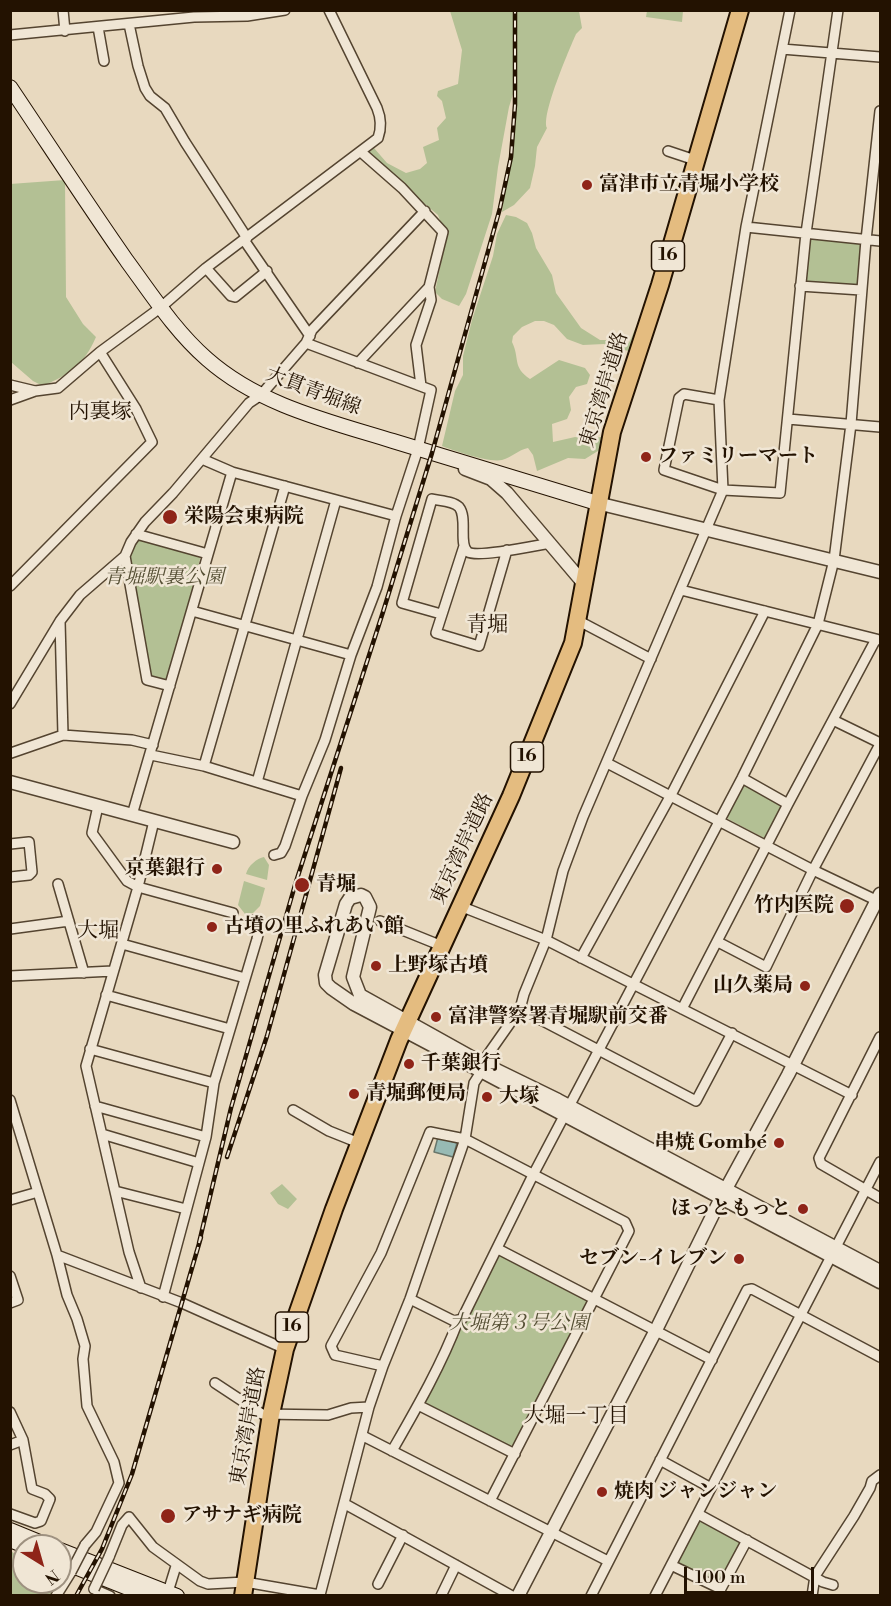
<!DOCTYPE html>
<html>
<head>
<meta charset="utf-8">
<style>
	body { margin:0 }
	#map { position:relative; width:891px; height:1606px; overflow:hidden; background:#e8d9bf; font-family:"Libre Bodoni",serif }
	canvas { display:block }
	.frame { position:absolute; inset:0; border:12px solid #231201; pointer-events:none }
	.north { position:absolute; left:12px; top:1534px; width:60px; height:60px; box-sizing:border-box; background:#f0e6d5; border:2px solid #9e9180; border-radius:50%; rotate:143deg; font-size:16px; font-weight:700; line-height:24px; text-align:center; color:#231201 }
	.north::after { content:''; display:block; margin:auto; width:21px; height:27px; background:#8f2418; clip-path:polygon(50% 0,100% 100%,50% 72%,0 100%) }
	.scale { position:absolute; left:684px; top:1567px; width:130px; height:27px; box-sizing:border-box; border:3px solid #231201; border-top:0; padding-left:8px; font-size:18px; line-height:21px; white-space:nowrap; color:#231201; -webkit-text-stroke:4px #f0e6d5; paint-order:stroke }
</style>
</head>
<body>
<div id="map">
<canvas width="891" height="1606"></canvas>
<div class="frame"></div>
<div class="north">N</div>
<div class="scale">100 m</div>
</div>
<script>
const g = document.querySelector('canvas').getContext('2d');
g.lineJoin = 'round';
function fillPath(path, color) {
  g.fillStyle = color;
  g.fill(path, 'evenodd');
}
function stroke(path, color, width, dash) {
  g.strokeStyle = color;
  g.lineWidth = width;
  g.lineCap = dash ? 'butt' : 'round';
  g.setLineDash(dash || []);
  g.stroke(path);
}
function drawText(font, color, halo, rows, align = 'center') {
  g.font = font + ' "Libre Bodoni","Noto Serif JP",serif';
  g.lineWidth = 5;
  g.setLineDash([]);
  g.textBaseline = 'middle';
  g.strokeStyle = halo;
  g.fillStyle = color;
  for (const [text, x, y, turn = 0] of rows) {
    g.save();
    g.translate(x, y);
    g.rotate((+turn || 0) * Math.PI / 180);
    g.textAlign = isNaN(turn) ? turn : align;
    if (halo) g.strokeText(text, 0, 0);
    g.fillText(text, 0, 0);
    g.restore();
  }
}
const green = new Path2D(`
	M450 11H579L582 28 576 34C569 50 541 115 547 128L537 147 535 166 530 188 514 205 502 212 516 112 514 91 509 107 498 167 492 214 466 294 459 306 442 299 435 292 444 248V231L438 215 367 156 369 149 374 148 387 163 406 173 420 169 427 163 423 147 439 140 437 128 446 118 442 101 437 96 438 91 458 84 462 50Z
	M647 11H683L682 22 646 17Z
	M65 180 66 297 83 324 96 337C83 366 71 373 43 386L33 381 11 362 10 184Z
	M506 215 516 217 527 223 532 233 536 248 552 275 556 293 581 328 600 340H612L625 347C634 340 632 327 642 321L635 353 604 344 583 345 567 339 554 325 544 321H535L522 327 513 336 512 342C520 358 512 367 530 379L559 360 585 368 590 375 587 384 576 387 569 397 571 410 567 419 552 424 553 442 575 437 586 439 601 437 606 446 585 459 568 458 537 471 533 455 528 448C518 450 512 457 502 460 489 463 455 451 442 446L455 391 463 375V356L472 320 493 256 497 234Z
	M814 237 857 242 861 246 857 283 855 286 807 283 805 280 809 239Z
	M137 539 201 555 169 684 149 678 128 556Z
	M747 785 782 804 783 807 768 836 764 838 728 819 727 814 742 787Z
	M264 857 269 865 267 880 246 874C248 866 257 858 264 857Z
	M244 881 265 888 260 906 253 913 245 914 238 905Z
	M282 1184 297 1199 288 1209 278 1204 270 1193Z
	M501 1254 586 1299 587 1303 514 1445 510 1446 424 1402 498 1255Z
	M700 1520 740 1543 719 1582 716 1583 678 1565 677 1562 697 1522Z
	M11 1551 24 1561V1582H44L53 1590 50 1595H11Z`);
const water = new Path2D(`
	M438 1137 457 1143 453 1157 434 1152Z`);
const minor = new Path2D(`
	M63 10 65 31
	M129 24 138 66 145 88 150 96 165 108 185 142 247 238
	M98 27 104 61
	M10 35 194 17 247 16 285 10
	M782 49 880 57
	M668 151 695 160
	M746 227 880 241
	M244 240 310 336
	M206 268 231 296 235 297 267 271
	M800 286 861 290
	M358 363 429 287 443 232 402 188 361 152
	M10 385 35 391
	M421 386 416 345 431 300 429 287
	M10 400 35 391 58 388 100 352 160 308 206 268 378 138C382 127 381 118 377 108L329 10
	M719 400 684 394 679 398 664 470 723 490 780 493 806 233 838 10
	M788 419 880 427
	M202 459 232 472 396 516
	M136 534 208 554
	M464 546 436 633 479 646 507 550
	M125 556 147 680 170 686
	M10 586 152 442 136 409 100 352
	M681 590 880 640
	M192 611 351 655
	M441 614 402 603 432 499C440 501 453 501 459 507 468 518 458 545 468 552 478 558 538 545 551 543
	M60 621 63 735
	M579 621 651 659
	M10 704 60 621 80 595 125 556 131 542 145 522 173 493 249 403 261 395 306 343 312 330 425 211
	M833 720 880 743
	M11 753 63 735 132 740 153 745
	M151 755 204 766 302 796
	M607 763 813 870 880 902
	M204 766 285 486
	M742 778 788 804
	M257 782 336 500
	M98 806 92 833 127 881 138 887 233 913
	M132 815 232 472
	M10 844 29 842 32 872 29 875 10 877
	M274 855 281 853 285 846 302 796 325 740 351 655 377 587 396 516 418 449 431 390 306 343
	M58 884 84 973
	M460 906 546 940 852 1095
	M380 921 442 946
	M10 929 69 921
	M718 942 766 967 813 870 880 744
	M122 944 245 978
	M581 958 671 795 765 611
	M10 976 113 971
	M106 995 230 1029
	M520 1009 696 1101 732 1033
	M682 1009 788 804 876 639
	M880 1037 819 1158 821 1164 880 1198
	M90 1049 214 1083
	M482 1063 520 1009 524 994 546 940 563 871 583 817 723 490 719 400 746 227 790 10
	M10 1100 57 1255 67 1295 77 1319 85 1346 83 1359 87 1406 114 1462 119 1483 96 1532 85 1545
	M95 1106 206 1137
	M293 1110 329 1131 359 1143
	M102 1134 199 1163
	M115 1191 186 1209
	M10 1200 38 1192
	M498 1249 712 1360
	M57 1255 182 1303 285 1349
	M10 1276 18 1300 10 1303
	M141 1288 129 1252 86 1066 138 887 154 821
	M163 1297 206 1137 214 1083 257 939 259 930 253 920
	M410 1299 454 1321 462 1319 533 1175 742 778 818 624 834 560 851 424 866 240 880 111
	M383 1366 335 1355 331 1346 381 1253 430 1132 465 1139 625 1222 629 1231 490 1501
	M215 1383 262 1414 328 1415 351 1408 369 1407
	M418 1405 515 1454
	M10 1412 23 1440 32 1489 45 1494 50 1499 41 1521 35 1523 10 1514
	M363 1436 608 1561
	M10 1445 23 1440
	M392 1451C416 1409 441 1366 458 1321
	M660 1460 711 1488
	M345 1504 512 1596
	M698 1514 823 1582 833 1585
	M109 1557 122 1525 129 1517 153 1547 200 1581 208 1584 245 1582 320 1595 369 1407 383 1366 410 1299 465 1139 474 1083 481 1072
	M671 1565 721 1589
	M378 1584 403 1535
	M94 1589 110 1596
	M168 1592 176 1566
	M56 1596 71 1572
	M441 1596 456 1565
	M591 1596 747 1290 752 1289 880 1357
	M655 1596 880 1162
	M717 1596 747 1540
	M812 1596 815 1576 854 1516 870 1488 872 1481 880 1475`);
const tertiary = new Path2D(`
	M465 469 491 479 507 493 585 585
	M597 503 880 572
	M10 782 233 842
	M880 1271 558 1100 482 1063 360 995 353 977 370 907 365 897 361 895 350 898 346 904 325 975 326 983 331 988 354 1004 880 1282
	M518 1596 656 1330 721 1198 788 1075 880 894`);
const secondary = new Path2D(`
	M10 87C49 145 87 204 127 261 152 295 175 331 207 359 259 405 328 421 393 441 461 462 529 482 597 503
	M10 1530 49 1546
	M10 1540 25 1546
	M60 1550 177 1596
	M60 1561 148 1596`);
const trunk = new Path2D(`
	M243 1596 271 1414 285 1349 334 1209 399 1040 511 796 573 643 612 432 660 285 740 10`);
const rail = new Path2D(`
	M227 1157 267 1036 341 768
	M199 1243 231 1108 295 885 383 612 432 453 500 208 511 157 515 105V10
	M76 1596 102 1549 132 1474 201 1237`);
const minorBridge = new Path2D(`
	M71 1572 85 1545
	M94 1589 109 1557`);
const markers = [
	[587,185,6,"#8f2418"],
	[646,457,6,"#8f2418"],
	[170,517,8,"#8f2418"],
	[217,869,6,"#8f2418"],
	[302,885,8,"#8f2418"],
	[847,906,8,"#8f2418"],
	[212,927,6,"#8f2418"],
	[376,966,6,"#8f2418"],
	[805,986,6,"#8f2418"],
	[436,1017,6,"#8f2418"],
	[409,1064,6,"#8f2418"],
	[354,1094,6,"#8f2418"],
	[487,1097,6,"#8f2418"],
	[779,1143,6,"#8f2418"],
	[803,1209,6,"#8f2418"],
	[739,1259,6,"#8f2418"],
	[602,1492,6,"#8f2418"],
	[168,1516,8,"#8f2418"]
];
const shields = [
	[668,256,33],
	[527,757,33],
	[292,1327,33]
];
const shieldNames = [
	["16",668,256],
	["16",527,757],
	["16",292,1327]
];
const poiNames = [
	["富津市立青堀小学校",599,185],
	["ファミリーマート",658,457],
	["栄陽会東病院",184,517],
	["京葉銀行",205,869,"right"],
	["青堀",316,885],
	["竹内医院",834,906,"right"],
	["古墳の里ふれあい館",224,927],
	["上野塚古墳",388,966],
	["山久薬局",793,986,"right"],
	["富津警察署青堀駅前交番",448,1017],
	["千葉銀行",421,1064],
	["青堀郵便局",366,1094],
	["大塚",499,1097],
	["串焼 Gombé",767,1143,"right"],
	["ほっともっと",791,1209,"right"],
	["セブン-イレブン",727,1259,"right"],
	["焼肉 ジャンジャン",614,1492],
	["アサナギ病院",182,1516]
];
const streetNames = [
	["東京湾岸道路",605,390,-73],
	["大貫青堀線",313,392,21],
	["東京湾岸道路",463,849,-65],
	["東京湾岸道路",249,1426,-80]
];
const parkNames = [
	["青堀駅裏公園",164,578],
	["大堀第３号公園",519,1324]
];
const neighbourhoodNames = [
	["内裏塚",100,413],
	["青堀",487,626],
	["大堀",98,932],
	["大堀一丁目",576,1417]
];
fillPath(green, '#b3c094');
fillPath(water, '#97bab4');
stroke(water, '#69776c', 1.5);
stroke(minor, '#544430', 12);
stroke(tertiary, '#544430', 15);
stroke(secondary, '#231201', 16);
stroke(trunk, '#231201', 20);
stroke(minor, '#f0e6d5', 9);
stroke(tertiary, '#f0e6d5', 12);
stroke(secondary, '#f0e6d5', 14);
stroke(trunk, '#e4bc80', 16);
stroke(rail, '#231201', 4.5);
stroke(rail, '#f0e6d5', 2, [7]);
stroke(minorBridge, '#544430', 12, []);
stroke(minorBridge, '#f0e6d5', 9);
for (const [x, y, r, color] of markers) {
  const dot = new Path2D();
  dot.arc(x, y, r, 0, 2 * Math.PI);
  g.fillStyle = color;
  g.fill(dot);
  stroke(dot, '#f0e6d5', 2);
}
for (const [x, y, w] of shields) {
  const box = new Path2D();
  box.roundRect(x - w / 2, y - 15, w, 30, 4.5);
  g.fillStyle = '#f0e6d5';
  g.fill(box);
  stroke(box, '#231201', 1.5);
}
drawText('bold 18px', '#231201', null, shieldNames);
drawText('bold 20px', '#231201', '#f0e6d5', poiNames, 'left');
drawText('20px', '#231201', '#f0e6d5', streetNames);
drawText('italic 20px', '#554f34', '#f0e6d5', parkNames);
drawText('21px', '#231201', '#f0e6d5', neighbourhoodNames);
</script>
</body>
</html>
